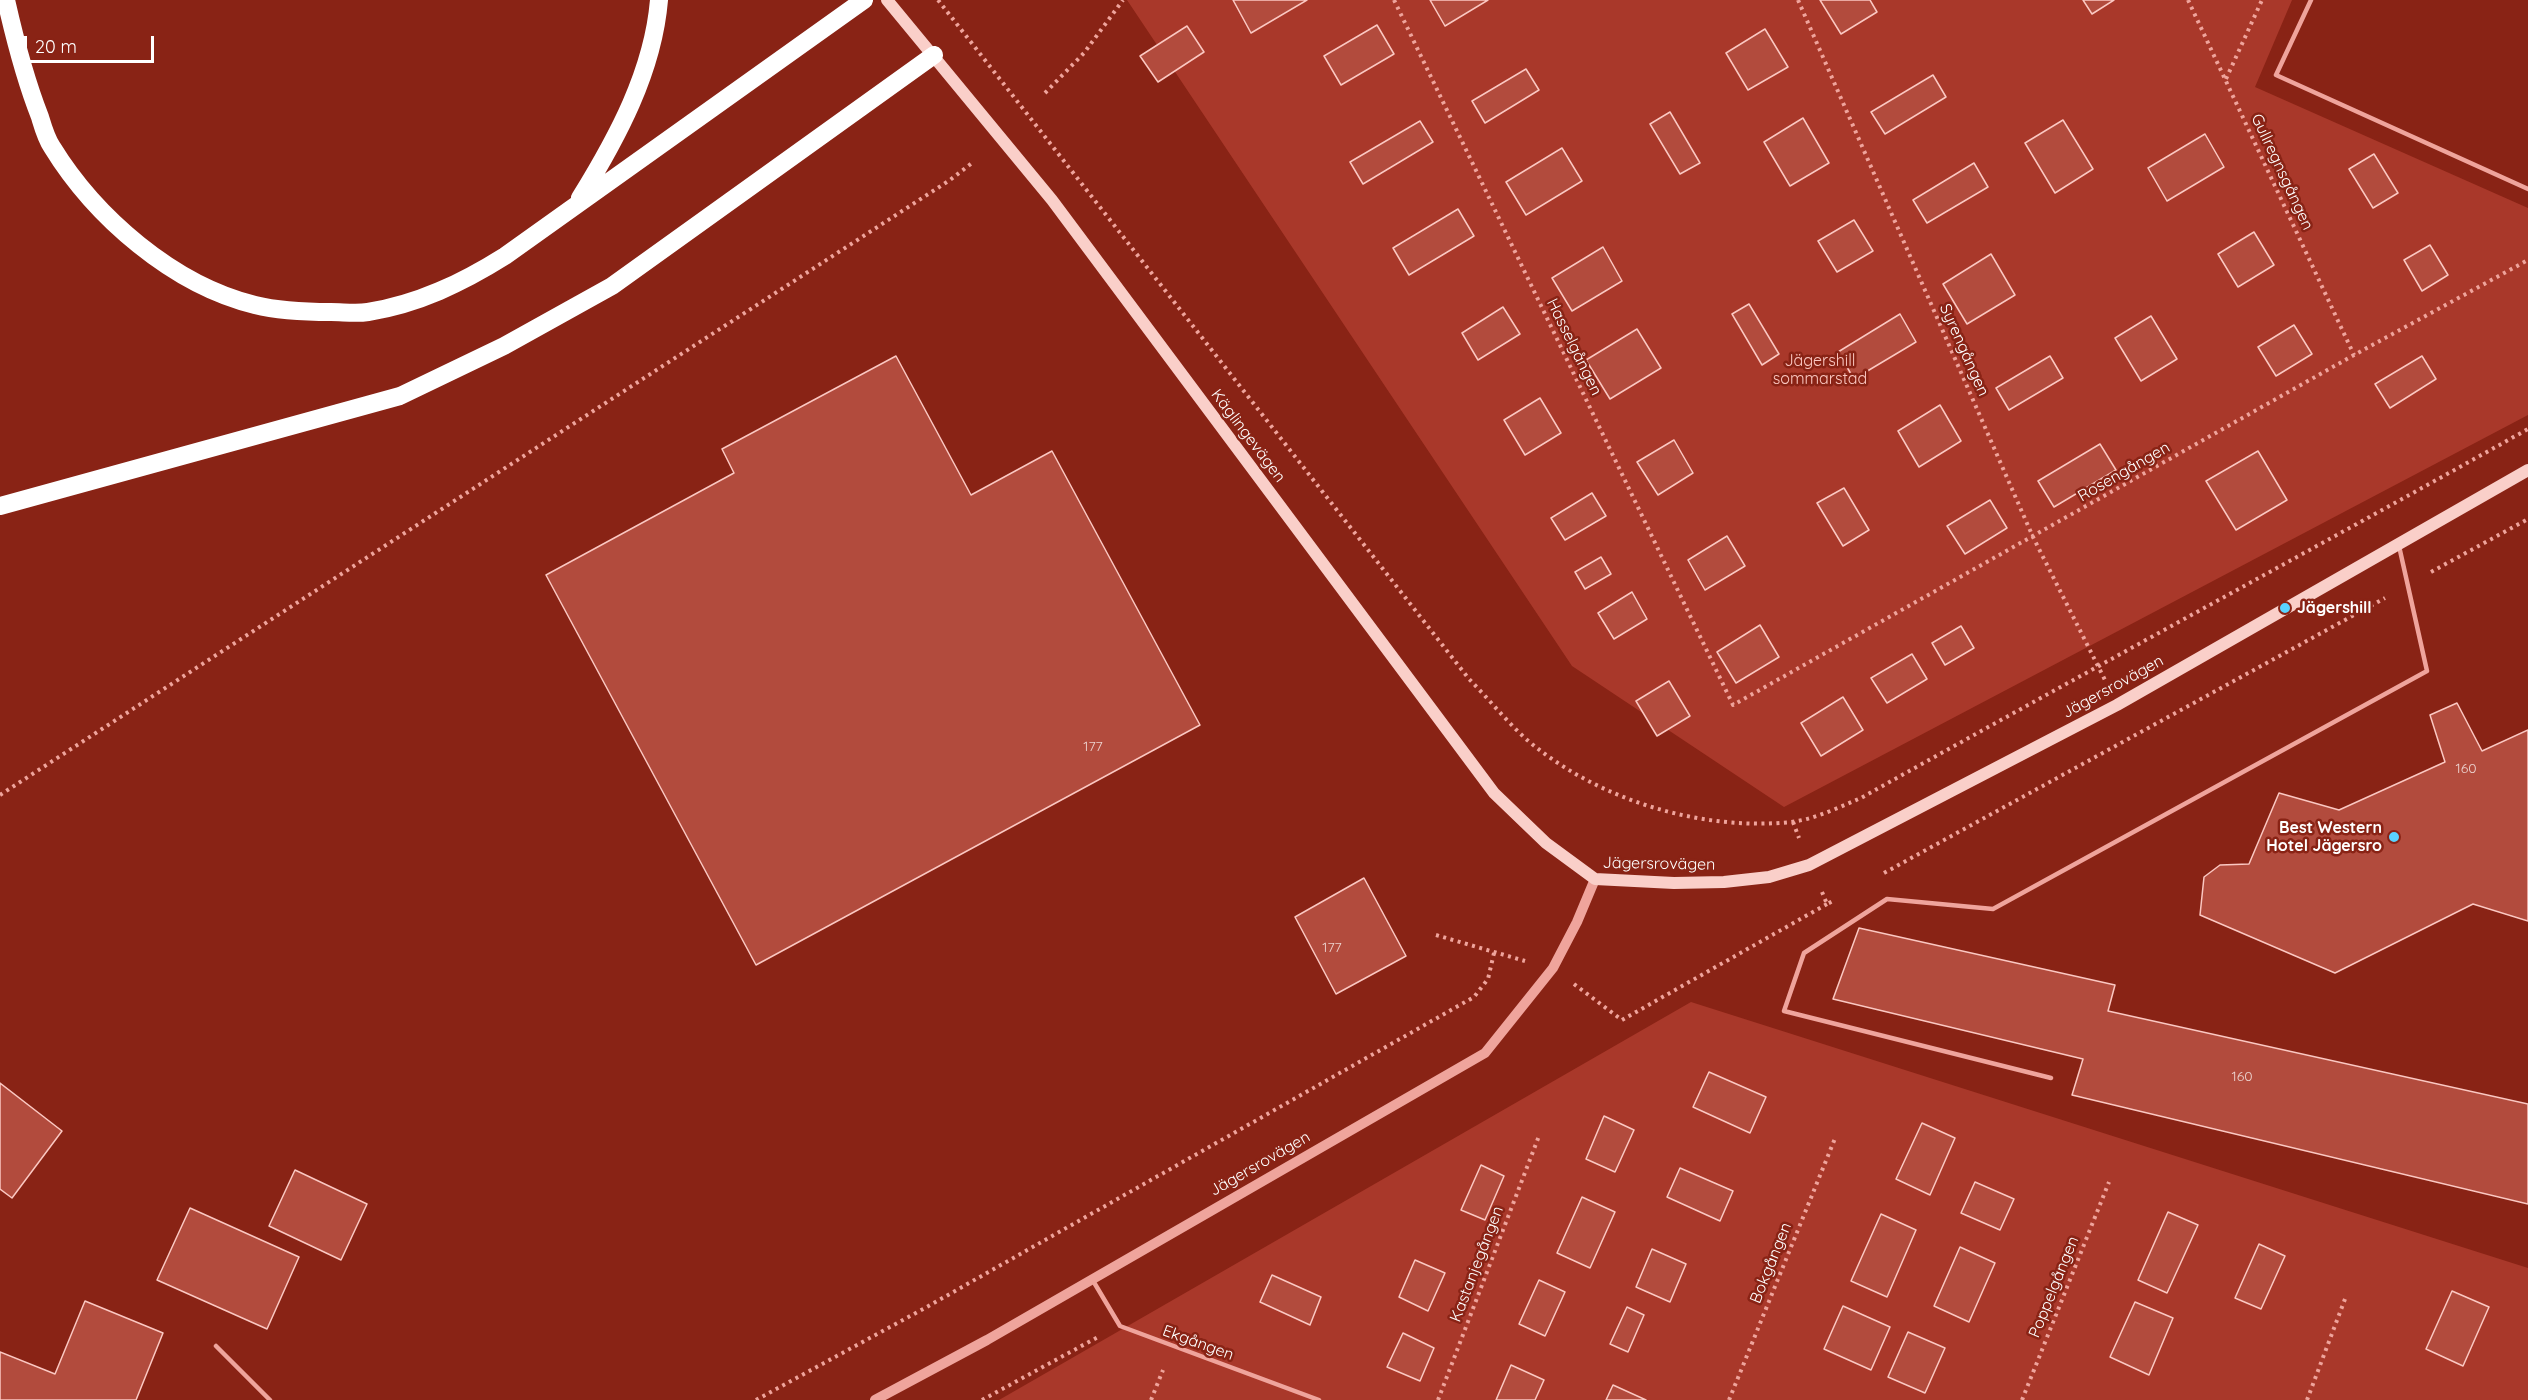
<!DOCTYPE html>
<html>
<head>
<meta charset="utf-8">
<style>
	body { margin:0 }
	#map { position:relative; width:2528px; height:1400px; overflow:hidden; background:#892315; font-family:Quicksand,sans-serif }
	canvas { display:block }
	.scale { position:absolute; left:24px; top:36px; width:130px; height:27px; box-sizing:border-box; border:3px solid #fff; border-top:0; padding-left:8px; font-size:18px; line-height:21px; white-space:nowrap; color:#fff; -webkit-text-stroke:4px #892315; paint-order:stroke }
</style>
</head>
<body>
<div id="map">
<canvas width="2528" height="1400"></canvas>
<div class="scale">20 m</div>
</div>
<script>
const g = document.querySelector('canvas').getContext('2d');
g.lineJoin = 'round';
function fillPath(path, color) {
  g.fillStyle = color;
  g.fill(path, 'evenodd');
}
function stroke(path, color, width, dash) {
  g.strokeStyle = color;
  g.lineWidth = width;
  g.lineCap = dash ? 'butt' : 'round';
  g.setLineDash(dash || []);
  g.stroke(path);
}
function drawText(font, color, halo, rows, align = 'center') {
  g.font = font + ' Quicksand,sans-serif';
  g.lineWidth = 5;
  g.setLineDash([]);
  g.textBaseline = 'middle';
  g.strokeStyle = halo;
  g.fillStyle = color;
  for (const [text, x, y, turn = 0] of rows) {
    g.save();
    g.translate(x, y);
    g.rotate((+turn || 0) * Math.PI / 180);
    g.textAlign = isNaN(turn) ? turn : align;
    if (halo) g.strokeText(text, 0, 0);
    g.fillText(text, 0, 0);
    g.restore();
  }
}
const green = new Path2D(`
	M1127 0H2292L2255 87 2528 208V415L1784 807 1572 666Z
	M1691 1002 2528 1268V1400H999Z`);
const building = new Path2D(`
	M1233 0H1307L1251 33Z
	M1430 0H1488L1445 26Z
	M1820 0H1870L1877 12 1841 34Z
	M2083 0H2114L2092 14Z
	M1377 25 1394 54 1341 85 1324 56Z
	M1187 26 1204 52 1158 82 1140 56Z
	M1765 29 1788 67 1748 90 1726 53Z
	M1526 69 1539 90 1485 123 1472 101Z
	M1933 75 1946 97 1885 134 1871 112Z
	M1670 112 1700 163 1680 174 1650 124Z
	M1803 118 1829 163 1790 186 1764 142Z
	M2063 120 2093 169 2055 193 2025 143Z
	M1420 121 1433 142 1363 184 1350 162Z
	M2205 134 2224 167 2167 201 2148 168Z
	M1562 148 1582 181 1526 215 1506 182Z
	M2374 154 2398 193 2373 208 2349 169Z
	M1974 163 1988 187 1927 223 1913 200Z
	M1458 209 1474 236 1409 275 1393 248Z
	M1854 220 1873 251 1837 272 1818 241Z
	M2254 232 2274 265 2238 287 2218 254Z
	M2430 245 2448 275 2422 291 2404 260Z
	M1603 247 1622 281 1572 311 1552 278Z
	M1991 254 2015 295 1967 324 1943 284Z
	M1749 304 1779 354 1762 365 1732 314Z
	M1503 307 1520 334 1478 360 1462 333Z
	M1900 314 1916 342 1854 379 1838 352Z
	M2151 316 2177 359 2141 381 2115 338Z
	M2294 325 2312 354 2276 376 2258 347Z
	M1637 329 1661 368 1610 399 1586 360Z
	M896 356 971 495 1052 451 1200 725 756 965 546 575 734 473 722 449Z
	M2050 356 2063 378 2009 410 1996 388Z
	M2422 356 2436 379 2390 408 2375 384Z
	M1540 398 1561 433 1525 455 1504 420Z
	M1940 405 1961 441 1919 467 1898 431Z
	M1674 440 1693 473 1658 495 1637 462Z
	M2100 444 2116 470 2054 507 2038 481Z
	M2258 451 2287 500 2236 530 2206 481Z
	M1844 488 1869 530 1843 546 1817 503Z
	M1592 493 1606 516 1565 540 1551 518Z
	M1990 500 2007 528 1965 554 1947 526Z
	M1727 536 1745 566 1705 590 1688 560Z
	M1601 557 1611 574 1585 589 1575 572Z
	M1632 592 1647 619 1614 639 1598 613Z
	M1760 625 1779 657 1736 683 1717 652Z
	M1961 626 1974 648 1945 665 1932 643Z
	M1912 654 1927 679 1887 703 1871 678Z
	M1669 681 1690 716 1657 736 1636 701Z
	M1843 697 1863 730 1821 756 1801 723Z
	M2457 703 2482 751 2528 730V921L2473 904 2335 973 2200 915 2204 877 2220 865 2249 864 2279 793 2339 810 2445 762 2430 715Z
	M1364 878 1406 956 1336 994 1295 917Z
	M1859 928 2115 985 2108 1011 2528 1104V1204L2072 1095 2083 1059 1833 999Z
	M1709 1072 1766 1097 1750 1133 1693 1107Z
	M0 1083 62 1131 12 1198 0 1189Z
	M1604 1116 1634 1130 1615 1172 1586 1159Z
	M1922 1123 1955 1138 1930 1195 1896 1179Z
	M1481 1165 1504 1176 1485 1220 1461 1210Z
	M1680 1168 1733 1191 1720 1221 1667 1197Z
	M295 1170 367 1204 341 1260 269 1226Z
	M1975 1182 2014 1199 2000 1230 1961 1213Z
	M1582 1197 1615 1212 1590 1268 1557 1253Z
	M190 1208 299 1257 267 1329 157 1280Z
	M2168 1212 2198 1225 2167 1293 2138 1280Z
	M1881 1214 1916 1230 1887 1297 1851 1281Z
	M2259 1244 2285 1256 2261 1309 2235 1298Z
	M1960 1247 1995 1263 1969 1322 1934 1306Z
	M1652 1249 1686 1264 1670 1302 1636 1287Z
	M1415 1260 1445 1273 1428 1311 1399 1297Z
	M1272 1275 1321 1297 1310 1325 1260 1302Z
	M1539 1280 1565 1292 1545 1336 1519 1324Z
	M2452 1291 2489 1307 2463 1366 2426 1349Z
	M85 1301 163 1333 136 1400H0V1352L55 1374Z
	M2135 1302 2173 1318 2149 1375 2110 1357Z
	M1843 1306 1890 1327 1871 1370 1824 1349Z
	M1627 1307 1644 1315 1628 1352 1610 1344Z
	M1908 1332 1945 1348 1925 1393 1888 1377Z
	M1403 1333 1434 1348 1420 1381 1387 1367Z
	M1511 1365 1544 1380 1535 1400H1496Z
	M1613 1385 1646 1400H1606Z`);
const path = new Path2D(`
	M938 0 1469 679C1491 701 1513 730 1537 748 1606 802 1704 831 1791 822 1816 819 1839 807 1861 798 2082 674 2306 553 2528 429
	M1394 0 1733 705 2354 355 2528 260
	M1798 0 2033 537 2105 680
	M2188 0 2354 355
	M2226 79 2262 0
	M1045 93 1084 53 1123 0
	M2431 572 2528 519
	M0 795 950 180 972 163
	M1793 822 1799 838
	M1884 873 2385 598
	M1822 892 1827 904 1833 901
	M1436 935 1525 961
	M1574 984 1622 1020 1827 904
	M756 1400 925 1308 1474 997 1488 979 1494 953
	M982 1400 1098 1337
	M1151 1400 1163 1370
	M1438 1400 1539 1136
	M1729 1400 1836 1136
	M2022 1400 2109 1182
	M2307 1400 2345 1299`);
const service = new Path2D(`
	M2311 0 2276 75 2528 189
	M2051 1078 1784 1011 1804 953 1887 899 1993 909 2427 671 2399 546
	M1092 1279 1120 1326 1319 1400
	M216 1346 270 1400`);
const tertiary = new Path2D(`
	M875 1400 987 1340 1485 1053 1553 968 1577 922 1595 879`);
const secondary = new Path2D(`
	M887 0 1052 200 1494 793 1546 843 1595 879 1674 883 1724 882 1769 877 1809 865 2117 705 2528 470`);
const motorway = new Path2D(`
	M6 0C15 40 25 79 40 117 43 127 46 138 52 147 95 217 173 285 255 305 279 311 306 312 331 312 343 312 356 314 368 312 418 304 462 283 505 256L864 0
	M580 198C617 138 653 72 659 0
	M0 506 400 396 504 346 612 286 934 55`);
const markers = [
	[2285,608,6,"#5ad3ff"],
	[2394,837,6,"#5ad3ff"]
];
const numberNames = [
	["177",1093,747],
	["160",2466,769],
	["177",1332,948],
	["160",2242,1077]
];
const streetNames = [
	["Gullregnsgången",2282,172,65],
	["Hasselgången",1574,347,64],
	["Syrengången",1964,350,66],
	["Käglingevägen",1248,436,53],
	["Rosengången",2124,472,-30],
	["Jägersrovägen",2113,687,-29],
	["Jägersrovägen",1659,864,1],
	["Jägersrovägen",1260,1164,-30],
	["Bokgången",1771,1263,-68],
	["Kastanjegången",1477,1264,-69],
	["Poppelgången",2054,1287,-68],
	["Ekgången",1198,1343,20]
];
const parkNames = [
	["Jägershill",1820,361],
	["sommarstad",1820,379]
];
const poiNames = [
	["Jägershill",2297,608],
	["Best Western",2382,828,"right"],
	["Hotel Jägersro",2382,846,"right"]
];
fillPath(green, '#a9382a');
fillPath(building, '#b24b3d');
stroke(building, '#fbc8c2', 1.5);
stroke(path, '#efa49c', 4, [3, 4.5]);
stroke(service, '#efa49c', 4.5);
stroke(tertiary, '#efa49c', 10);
stroke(secondary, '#facfc9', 12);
stroke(motorway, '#fff', 18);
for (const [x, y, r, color] of markers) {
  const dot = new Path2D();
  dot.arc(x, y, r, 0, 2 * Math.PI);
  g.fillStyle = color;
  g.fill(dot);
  stroke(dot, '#892315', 2);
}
drawText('14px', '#ecd2ce', null, numberNames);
drawText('16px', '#fff', '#892315', streetNames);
drawText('16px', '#fbc8c2', '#892315', parkNames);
drawText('bold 16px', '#fff', '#892315', poiNames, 'left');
</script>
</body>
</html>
